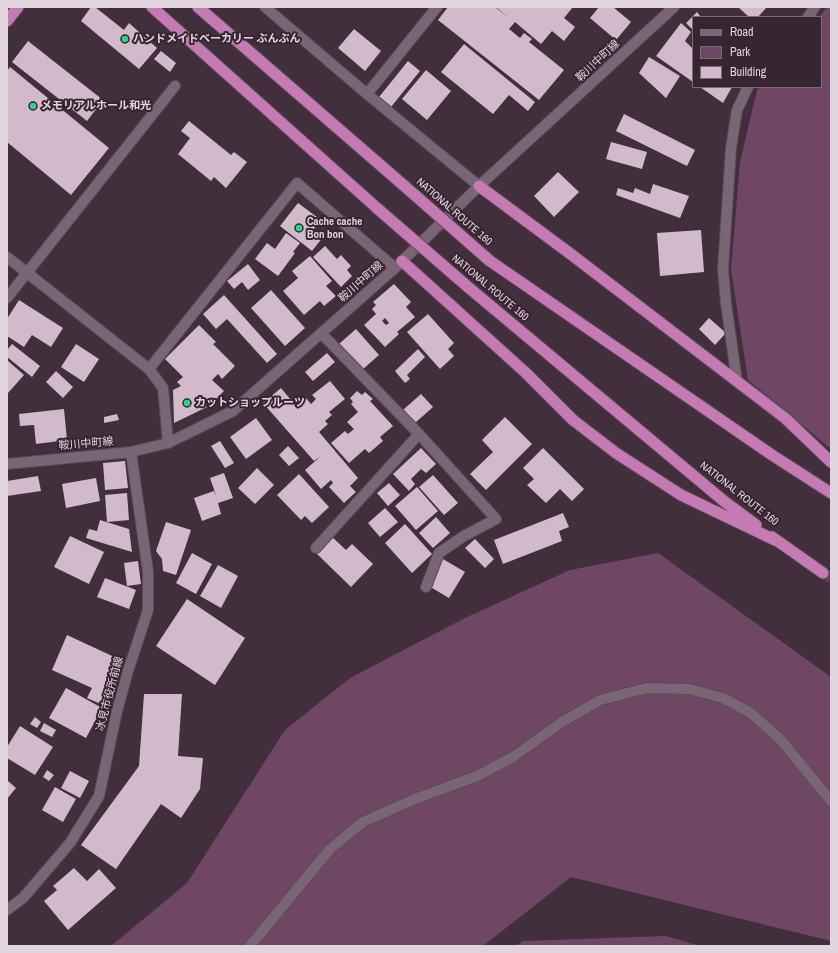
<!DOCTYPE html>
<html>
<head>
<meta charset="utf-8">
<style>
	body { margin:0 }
	#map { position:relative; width:838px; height:953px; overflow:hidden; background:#412f3c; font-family:"Archivo Narrow",sans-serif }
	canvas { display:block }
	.frame { position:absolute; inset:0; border:8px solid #e1d5dd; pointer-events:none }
	.legend { position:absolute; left:692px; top:16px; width:130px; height:72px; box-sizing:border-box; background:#372532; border:1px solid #7b6b76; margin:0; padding:5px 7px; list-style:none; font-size:12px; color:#e1d5dd }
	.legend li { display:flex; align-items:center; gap:8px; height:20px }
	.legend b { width:20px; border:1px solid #7b6b76 }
</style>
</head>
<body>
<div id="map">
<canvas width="838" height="953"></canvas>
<div class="frame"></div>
<ul class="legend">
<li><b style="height:5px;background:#7a6574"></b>Road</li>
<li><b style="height:11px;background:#6f4765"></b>Park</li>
<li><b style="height:11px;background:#d2bacb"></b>Building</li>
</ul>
</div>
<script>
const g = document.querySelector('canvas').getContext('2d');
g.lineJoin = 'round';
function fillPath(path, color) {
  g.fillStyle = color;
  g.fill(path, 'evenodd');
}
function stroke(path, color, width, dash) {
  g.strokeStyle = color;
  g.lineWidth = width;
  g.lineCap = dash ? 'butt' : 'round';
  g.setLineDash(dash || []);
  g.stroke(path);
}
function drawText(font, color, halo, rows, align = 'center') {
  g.font = font + ' "Archivo Narrow","Noto Sans JP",sans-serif';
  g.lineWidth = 4;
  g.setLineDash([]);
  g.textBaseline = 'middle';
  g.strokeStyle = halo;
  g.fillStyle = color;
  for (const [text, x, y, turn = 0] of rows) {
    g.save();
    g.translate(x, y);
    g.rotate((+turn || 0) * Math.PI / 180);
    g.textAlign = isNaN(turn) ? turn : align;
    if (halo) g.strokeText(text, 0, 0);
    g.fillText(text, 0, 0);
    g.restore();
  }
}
const green = new Path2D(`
	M827 7H831V449L748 380 731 269 740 162 757 90 760 87H821V17H819Z
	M658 553 831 677V941L571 877 483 946H111L187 883 285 730 350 678 465 618 570 570Z
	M666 936 700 946H516L523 941Z`);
const building = new Path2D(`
	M91 7H95L124 30 129 23 157 48 139 69 81 21Z
	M448 7H495L509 18 496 7H573L564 18 575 27 564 41 552 31 541 44 515 22 509 29 520 38 524 33 532 39 529 42 564 70 539 100 438 20Z
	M599 7H613L631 22 616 40 590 18Z
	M738 7H767L758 17H749Z
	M697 12 701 17H693V30L686 23Z
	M681 23 691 32 685 41 693 49V82L656 56Z
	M354 29 381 51 365 71 338 48Z
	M28 41 103 100 87 121 12 62Z
	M464 44 535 102 528 111 509 95 493 114 441 72Z
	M161 51 176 63 170 72 154 59Z
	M649 57 680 76 666 98 639 73Z
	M408 61 420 71 391 107 379 97Z
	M10 67 109 148 71 195 7 142V71Z
	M426 70 451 91 427 120 402 99Z
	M700 87H732L723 103Z
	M624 114 695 150 687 166 616 131Z
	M189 121 231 155 234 152 247 162 226 188 214 177 211 181 178 154 190 138 181 131Z
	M611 142 647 152 642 169 606 159Z
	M558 172 579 192 554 217 534 196Z
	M653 184 689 196 680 218 616 195 618 188 633 193 635 188 650 194Z
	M298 203 321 220 313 230 323 237 312 251 280 226Z
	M701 230 704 272 660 276 657 233Z
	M286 233 300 243 293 252 295 253 278 276 255 259 267 243 275 249Z
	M325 246 337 259 341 255 351 266 347 270 352 276 341 287 313 257Z
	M310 256 332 281 326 286 336 296 324 306 320 301 304 315 283 291 298 278 292 271Z
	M248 264 260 280 248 290 242 282 234 289 227 281Z
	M394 284 411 302 406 307 415 317 397 332 399 334 385 347 364 325 376 314 372 309 376 305 373 302ZM385 318 389 323 386 325 382 321Z
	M271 290 305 328 285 346 251 308Z
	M224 295 277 354 267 363 227 319 216 329 203 314Z
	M19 300 63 328 51 347 32 335 24 347 7 336V319Z
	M428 314 454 343 448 349 454 356 440 369 407 332Z
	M709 318 726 333 715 345 699 329Z
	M199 325 216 342 213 344 235 366 222 379 218 374 212 380 224 391 210 405 200 395 195 400 207 407 174 423 173 390 181 386 177 382 183 377 165 359Z
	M356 329 379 355 362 370 339 344Z
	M12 344 40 366 32 377 7 357V350Z
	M76 344 99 359 84 382 61 367Z
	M418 349 425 357 407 375 410 379 405 383 395 371Z
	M327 353 335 362 313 381 305 372Z
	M7 360 24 375 8 393 7 392Z
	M56 371 73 387 63 398 46 382Z
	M330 381 345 399 329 412 332 415 325 421 328 424 319 432 358 478 350 486 356 492 344 503 329 487 333 483 331 480 321 489 305 470 321 456 314 461 263 403 281 388 296 406 306 398 311 404 316 399 312 395Z
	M357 391 362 395 365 392 373 399 370 401 393 426 380 437 383 441 369 453 365 449 349 463 331 443 345 431 348 434 354 429 347 422 358 412 351 404 353 402 350 398Z
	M421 394 433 407 415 423 403 410Z
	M64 409 67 440 36 444 34 425 20 426 19 414Z
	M117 414 119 420 104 423V417Z
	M505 417 532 444 486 490 470 474 493 452 482 440Z
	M256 418 272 440 246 459 230 437Z
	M220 441 234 463 225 468 211 446Z
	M288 446 299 458 289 466 279 455Z
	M421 448 436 464 426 473 421 469 411 479 415 484 409 491 393 474Z
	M543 448 584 489 572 501 560 489 546 503 527 485 534 479 523 468Z
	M125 461 128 488 105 490 103 463Z
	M257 468 274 485 255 504 238 488Z
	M224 473 233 498 218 503 221 514 202 521 194 498 214 491 217 498 210 478Z
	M299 474 329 507 312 523 305 516 301 520 277 495Z
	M433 475 458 503 444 515 419 487Z
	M38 476 41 491 7 496V481Z
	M96 478 100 501 66 508 62 484Z
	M389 483 400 495 388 506 377 493Z
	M417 487 438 511 416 530 395 506Z
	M127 493 129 520 107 522 105 495Z
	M385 508 398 522 380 537 368 523Z
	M563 513 569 527 559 531 562 541 503 564 494 540Z
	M436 517 450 533 433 548 419 533Z
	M100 520 129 529 132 552 86 538 89 529 97 531Z
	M166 522 191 530 176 575 163 571 162 559 156 551Z
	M405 524 432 554 412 573 385 543Z
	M330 535 346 550 352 544 373 564 351 587 314 551Z
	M70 536 104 552 89 584 54 567Z
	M475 539 494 559 485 568 465 548Z
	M192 553 212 564 196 594 176 583Z
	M443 559 465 572 449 598 427 585Z
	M138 561 141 584 127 586 124 563Z
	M218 565 238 576 221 608 200 596Z
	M105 578 136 590 129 609 97 597Z
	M187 599 245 638 215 685 156 646Z
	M67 635 123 661 103 705 87 698 92 688 52 670Z
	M66 688 102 708 86 738 49 718Z
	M144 694H182L178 756 203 758 200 789 181 818 161 804 116 869 81 845 139 766Z
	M35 717 41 722 37 728 30 724Z
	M44 723 56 730 52 737 40 731Z
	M20 726 53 747 35 775 7 758V747Z
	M47 770 54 775 49 781 43 777Z
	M70 771 89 781 80 798 61 788Z
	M7 780 16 788 7 799Z
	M55 787 76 799 63 822 42 810Z
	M74 868 87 881 99 869 116 888 68 930 44 901 57 890 53 886Z`);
const trunkTunnel = new Path2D(`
	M823 573 831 578`);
const minor = new Path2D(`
	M265 7 367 94 479 186
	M808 17 815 7
	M367 94 437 7
	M7 257 149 369 163 388 168 443
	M7 298 175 86
	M149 369 297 183 395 268
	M737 382 726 303 723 269 731 148 737 110 748 87
	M419 434 496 519 464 536 439 553 426 587
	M316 548 419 434 321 333
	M7 910 23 898 70 843 99 796 117 711 128 671 148 610V572L131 452`);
const tertiary = new Path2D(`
	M250 946 330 849 363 822 415 799 477 776 513 757 562 722 600 700 647 688 689 689 723 698 751 713 780 739 831 801`);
const secondary = new Path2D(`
	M7 464 131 452 168 443 233 411 395 268 479 186 674 7`);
const trunk = new Path2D(`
	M152 7 378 209
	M198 7 401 183
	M7 21 18 7
	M479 186 568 252 785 418 831 462
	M402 261 526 373 573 420 616 453 681 495 777 541
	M490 261 772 455 831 493
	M468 287 725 502 756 525
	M772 537 823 573`);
const trunkBridge = new Path2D(`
	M401 183 490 261
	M378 209 468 287`);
const markers = [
	[125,39,4,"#26d886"],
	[33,106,4,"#26d886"],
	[299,228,4,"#26d886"],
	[187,403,4,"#26d886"]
];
const poiNames = [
	["ハンドメイドベーカリー ぶんぶん",133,39],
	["メモリアルホール和光",41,106],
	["Cache cache",307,222],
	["Bon bon",307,235],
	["カットショップルーツ",195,403]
];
const streetNames = [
	["鞍川中町線",598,61,-43],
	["NATIONAL ROUTE 160",454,212,41],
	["鞍川中町線",361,282,-42],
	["NATIONAL ROUTE 160",490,288,40],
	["鞍川中町線",86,444,-5],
	["NATIONAL ROUTE 160",739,494,38],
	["冰見市役所前線",110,694,-75]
];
fillPath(green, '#6f4765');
fillPath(building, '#d2bacb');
stroke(trunkTunnel, '#594854', 11, [11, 5.5]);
stroke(minor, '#5b4b57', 12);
stroke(tertiary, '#5b4b57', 12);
stroke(secondary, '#5b4b57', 12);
stroke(trunk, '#5b4b57', 13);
stroke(minor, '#7a6574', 10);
stroke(tertiary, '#7a6574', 10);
stroke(secondary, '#7a6574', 10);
stroke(trunk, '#c67ab4', 11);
stroke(trunkBridge, '#5b4b57', 13, []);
stroke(trunkBridge, '#c67ab4', 11);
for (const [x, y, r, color] of markers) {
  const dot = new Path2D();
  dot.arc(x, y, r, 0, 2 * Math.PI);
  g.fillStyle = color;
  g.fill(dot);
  stroke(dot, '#372532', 1.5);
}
drawText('bold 11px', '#e1d5dd', '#372532', poiNames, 'left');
drawText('11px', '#e1d5dd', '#372532', streetNames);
</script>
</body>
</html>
